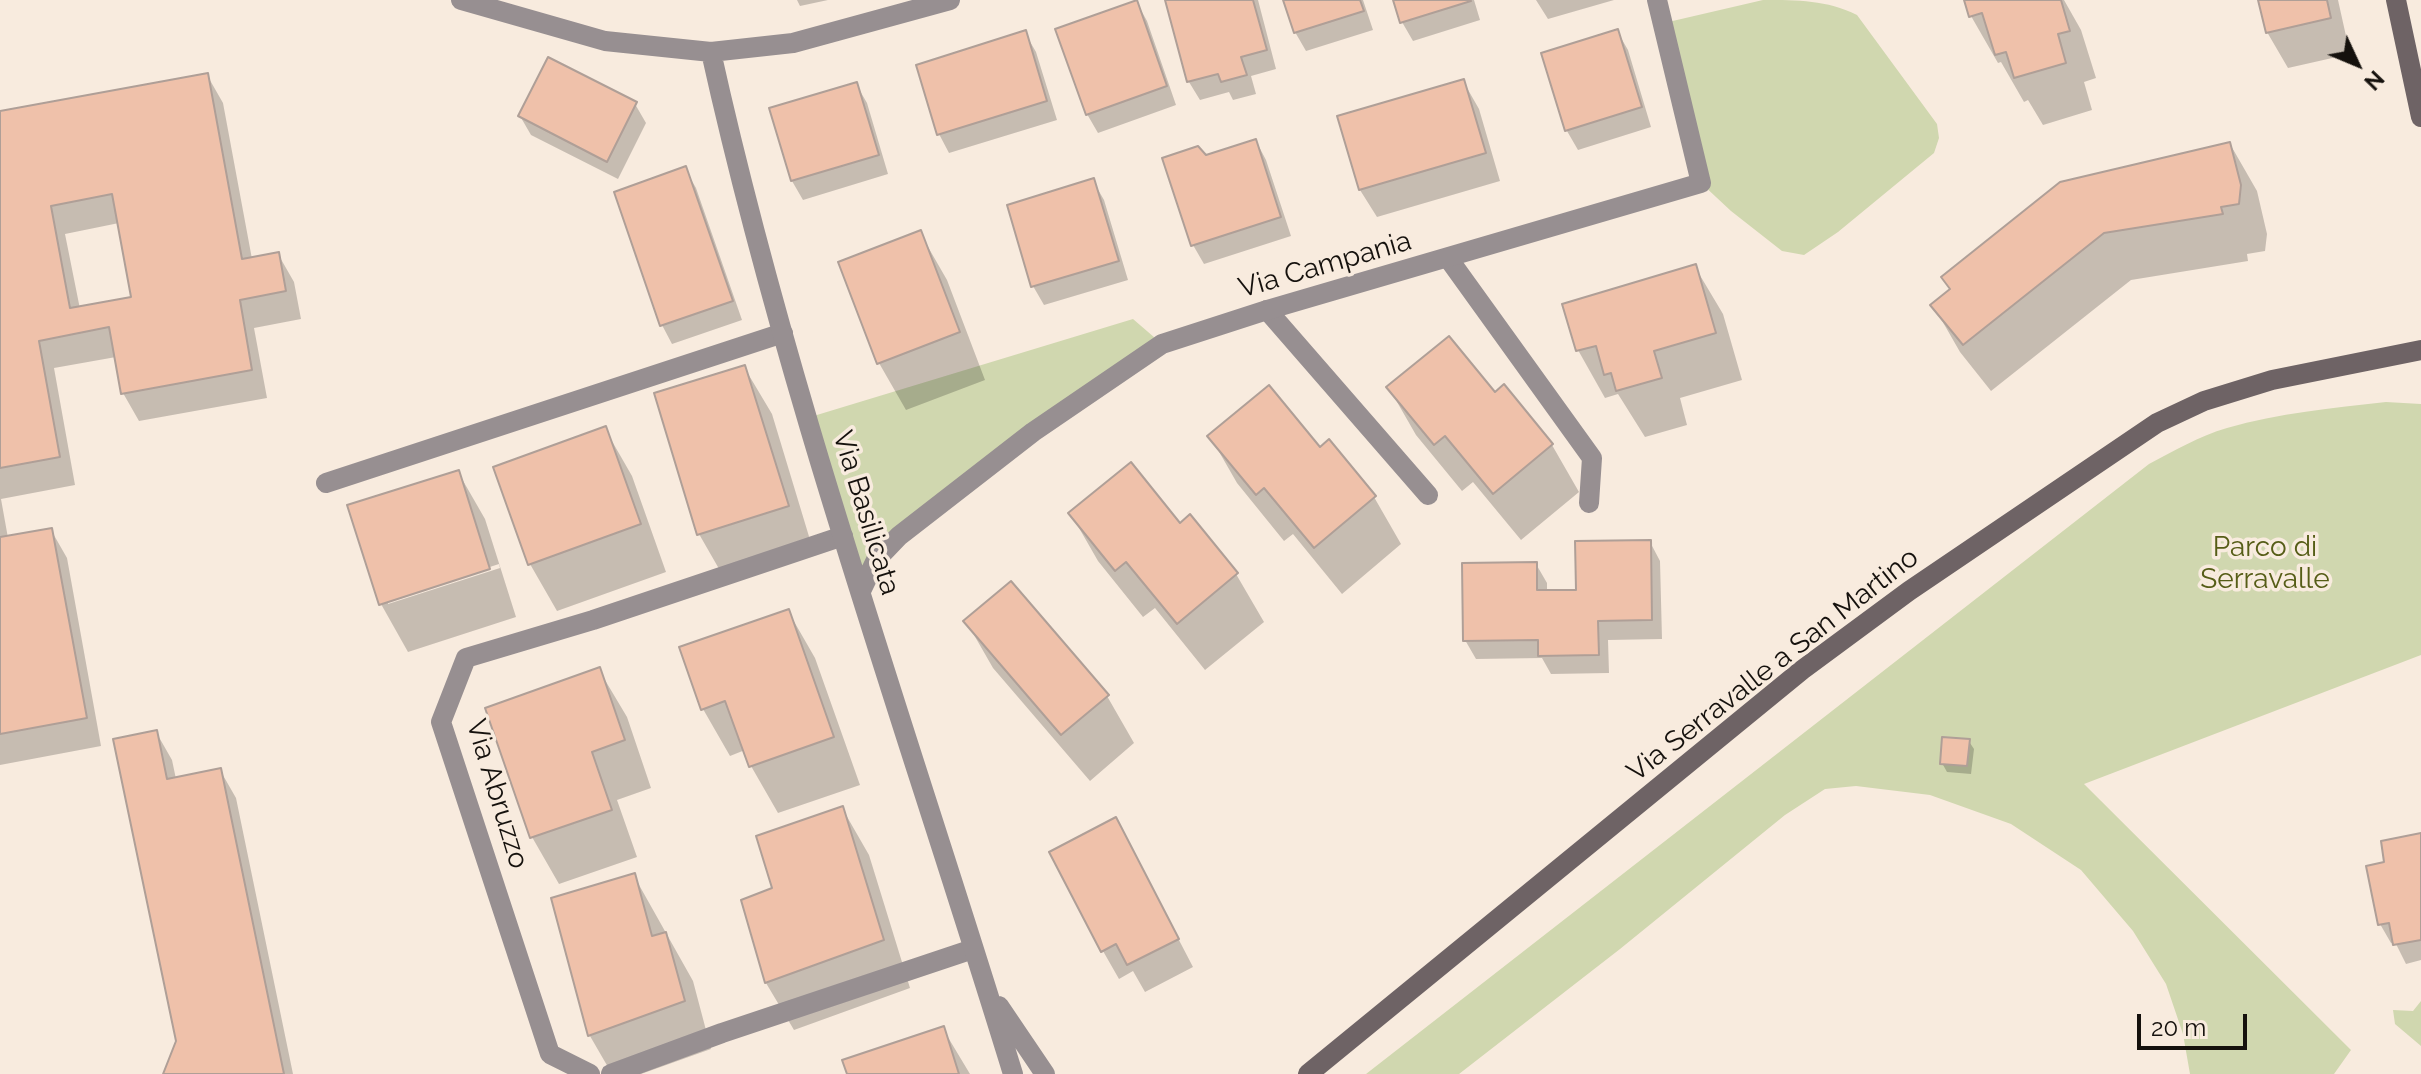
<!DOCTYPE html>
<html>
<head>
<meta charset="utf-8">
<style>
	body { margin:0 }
	#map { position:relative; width:2421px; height:1074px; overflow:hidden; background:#f8ebde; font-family:Raleway,sans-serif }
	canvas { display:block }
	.north { position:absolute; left:2317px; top:24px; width:80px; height:80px; -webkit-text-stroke:6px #f8ebde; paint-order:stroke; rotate:134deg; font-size:22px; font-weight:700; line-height:32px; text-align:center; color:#15110d }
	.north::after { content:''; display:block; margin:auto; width:28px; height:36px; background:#15110d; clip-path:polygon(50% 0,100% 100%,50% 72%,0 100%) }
	.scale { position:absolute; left:2137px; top:1014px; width:110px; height:36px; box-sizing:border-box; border:4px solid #15110d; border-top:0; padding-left:10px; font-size:24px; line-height:28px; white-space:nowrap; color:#15110d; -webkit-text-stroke:6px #f8ebde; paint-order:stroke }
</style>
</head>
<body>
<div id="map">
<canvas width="2421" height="1074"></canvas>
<div class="north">N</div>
<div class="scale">20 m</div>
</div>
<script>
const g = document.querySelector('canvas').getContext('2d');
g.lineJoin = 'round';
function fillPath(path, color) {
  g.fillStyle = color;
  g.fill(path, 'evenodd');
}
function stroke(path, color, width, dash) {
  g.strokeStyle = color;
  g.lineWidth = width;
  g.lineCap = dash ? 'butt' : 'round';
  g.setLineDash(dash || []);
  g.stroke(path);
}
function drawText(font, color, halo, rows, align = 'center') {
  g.font = font + ' Raleway,sans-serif';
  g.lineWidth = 7;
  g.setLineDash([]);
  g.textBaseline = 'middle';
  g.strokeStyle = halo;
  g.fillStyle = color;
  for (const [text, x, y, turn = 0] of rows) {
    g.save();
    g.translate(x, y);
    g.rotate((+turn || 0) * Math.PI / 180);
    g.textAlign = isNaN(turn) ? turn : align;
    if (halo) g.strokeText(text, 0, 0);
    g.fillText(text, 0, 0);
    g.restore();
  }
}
const green = new Path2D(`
	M1763 0C1799 0 1826 0 1857 15L1937 124 1939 138 1934 153 1838 232 1804 255 1782 251 1731 211 1701 183 1664 23Z
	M1133 319 1162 344 899 536 861 591 807 418Z
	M2386 402 2421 404V655L2084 784 2351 1050 2334 1074H2190L2183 1034 2166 984 2133 931 2081 870 2011 824 1930 795 1856 786 1825 789 1785 815 1620 949 1459 1074H1366L2149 464C2174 451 2199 436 2227 428 2279 413 2332 408 2386 402Z
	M2421 1001V1046L2395 1024 2393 1010 2413 1011Z`);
const shadow = new Path2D(`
	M797 0H828L800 6Z
	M1167 0H1258L1276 69 1251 76 1256 94 1233 100 1229 92 1200 100 1189 82Z
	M1285 0H1363L1373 30 1306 51 1295 32Z
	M1395 0H1474L1480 20 1413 41 1402 22Z
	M1536 0H1614L1548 19Z
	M1966 0H2064L2081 30 2096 78 2084 82 2092 110 2043 125 2028 100 2024 102 2001 62 1998 63 1971 16Z
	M2260 0H2338L2350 54 2288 68 2267 32Z
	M1137 3 1147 21 1176 105 1098 133 1087 114Z
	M1617 31 1628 50 1651 127 1578 150 1567 131 1544 54Z
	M1025 33 1036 52 1057 120 949 153 939 134Z
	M207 75 223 103 252 259 278 254 294 282 301 319 254 328 267 398 139 421 123 393 116 357 54 368 75 485 1 499 8 538 51 530 67 558 101 746 0 765V113ZM119 223 133 298 80 309 65 234Z
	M1463 81 1479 109 1500 181 1377 217 1360 190Z
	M856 84 867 103 888 174 803 200 792 181 771 110Z
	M635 104 646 123 618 179 531 135 520 116Z
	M1256 141 1266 160 1291 236 1204 264 1193 245 1205 157Z
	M2230 144 2257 191 2267 234 2265 251 2247 254 2248 261 2131 280 1991 391 1960 352 1933 305Z
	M685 169 696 188 742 320 672 344 662 325Z
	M1093 181 1104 200 1128 280 1044 305 1033 286 1010 206Z
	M920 233 947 280 985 380 906 410 879 363 841 263Z
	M1695 267 1723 314 1742 380 1680 398 1687 425 1645 437 1618 394 1605 398 1578 350Z
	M744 367 772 414 814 553 726 581 699 534Z
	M1504 387 1552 445 1579 492 1521 540 1473 482 1462 491 1416 435 1389 388 1495 395Z
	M605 429 632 476 666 572 557 611 530 564Z
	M1210 436 1320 450 1374 497 1401 544 1342 594 1293 534 1284 541 1237 483Z
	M458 472 485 519 516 617 408 652 381 604ZM499 564 500 568 388 604V600Z
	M1071 514 1180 526 1190 517 1236 574 1264 622 1205 670 1155 608 1143 617 1098 561Z
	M1650 542 1660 561 1662 639 1608 640 1609 673 1551 674 1542 658 1476 659 1465 640 1536 564 1547 583V592H1578Z
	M788 611 815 658 860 785 778 813 751 766 745 750 730 756 703 709Z
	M966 621 1107 696 1134 743 1090 781 993 668Z
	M599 670 627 717 651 788 617 800 637 857 559 884 532 837Z
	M156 732 172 760 176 779 220 770 236 798 293 1074H165L178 1041Z
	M1968 740 1974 749 1971 774 1947 772 1942 763Z
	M842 808 869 855 910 988 794 1030 766 983 744 901 774 889Z
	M2421 835V960L2406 964 2395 942 2391 943 2380 924 2387 864Z
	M1131 848 1193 967 1145 992 1133 971 1119 979 1103 951Z
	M634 876 693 981 711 1049 641 1074H612L590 1036 553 899Z
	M943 1029 970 1074H849Z`);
const building = new Path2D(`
	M1137 0 1167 86 1086 115 1055 29Z
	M1165 0H1253L1267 50 1241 57 1247 75 1221 82 1218 74 1187 82Z
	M1283 0H1360L1364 11 1294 33Z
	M1393 0H1470L1471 1 1400 23Z
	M1964 0H2061L2070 31 2058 34 2066 63 2014 78 2006 52 1995 55 1982 13 1969 17Z
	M2258 0H2327L2331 18 2266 33Z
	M1618 29 1642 107 1565 131 1541 53Z
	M1026 30 1047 101 937 135 916 65Z
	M548 57 637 102 607 162 518 116Z
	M208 73 242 259 279 252 286 291 240 300 252 370 121 394 109 327 39 341 60 457 0 468V111ZM112 194 131 297 70 308 51 206Z
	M1464 79 1486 153 1359 190 1337 116Z
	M857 82 879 155 791 181 769 108Z
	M1256 139 1281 217 1191 246 1162 158 1198 146 1206 155Z
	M2230 142 2241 185 2239 204 2221 207 2223 214 2104 233 1963 345 1930 305 1950 289 1941 277 2060 182Z
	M686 166 733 301 660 326 614 192Z
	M1094 178 1119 261 1031 287 1007 205Z
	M921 230 960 332 877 364 838 262Z
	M1696 264 1716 333 1654 351 1662 378 1616 391 1611 373 1604 375 1596 346 1576 351 1562 304Z
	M1449 336 1495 392 1504 384 1553 444 1493 494 1445 436 1434 445 1386 387Z
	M745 365 789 506 697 535 654 393Z
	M1269 385 1320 447 1329 439 1376 496 1314 548 1264 488 1256 495 1207 436Z
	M606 426 641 524 528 565 493 467Z
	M1131 462 1180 523 1190 514 1238 573 1177 624 1126 562 1115 571 1068 513Z
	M459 470 490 569 379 605 347 505Z
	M52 528 87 718 0 734V537Z
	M1651 540 1652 620 1598 621 1599 655 1538 656V640L1463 641 1462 563 1537 562V590H1576L1575 541Z
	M1011 581 1109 695 1061 735 963 621Z
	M789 609 834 737 749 767 725 701 701 710 679 647Z
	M600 667 625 740 592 752 612 810 530 838 485 708Z
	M157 730 167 779 221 768 284 1074H163L176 1041 113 739Z
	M1942 737 1970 739 1967 766 1940 764Z
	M843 806 884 940 765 983 741 900 772 888 756 836Z
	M1116 817 1179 939 1127 965 1116 944 1101 952 1049 852Z
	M2421 833V940L2393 945 2389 923 2378 925 2366 866 2384 862 2381 841Z
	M635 873 652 936 666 932 685 1001 588 1036 551 898Z
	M944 1026 959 1074H847L842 1060Z`);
const lane = new Path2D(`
	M1448 258 1592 458 1589 503
	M1267 310 1428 495
	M326 483 783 333
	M590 1074 550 1054 441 722 466 658 593 620 843 536
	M611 1074 722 1033 973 949`);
const street = new Path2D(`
	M461 0 605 41 711 52 793 43 950 0
	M711 52C788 399 909 735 1013 1074
	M861 591 876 560 899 536 1033 432 1162 344 1267 310 1701 183 1657 0
	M999 1006 1045 1074`);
const secondary = new Path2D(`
	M2396 0 2421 117
	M1308 1074 1802 670 1909 591 2157 423 2204 401 2272 380 2421 350`);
const streetNames = [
	["Via Campania",1325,265,-16],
	["Via Basilicata",866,513,73],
	["Via Serravalle a San Martino",1773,665,-38],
	["Via Abruzzo",497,794,73]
];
const parkNames = [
	["Parco di",2265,548],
	["Serravalle",2265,580]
];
fillPath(green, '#d0d7af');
fillPath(shadow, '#0003');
fillPath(building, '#efc1aa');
stroke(building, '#af9f97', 2);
stroke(lane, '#978f91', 20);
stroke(street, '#978f91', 20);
stroke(secondary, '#6e6365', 20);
drawText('28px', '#15110d', '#f8ebde', streetNames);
drawText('28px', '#565d17', '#f8ebde', parkNames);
</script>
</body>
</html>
